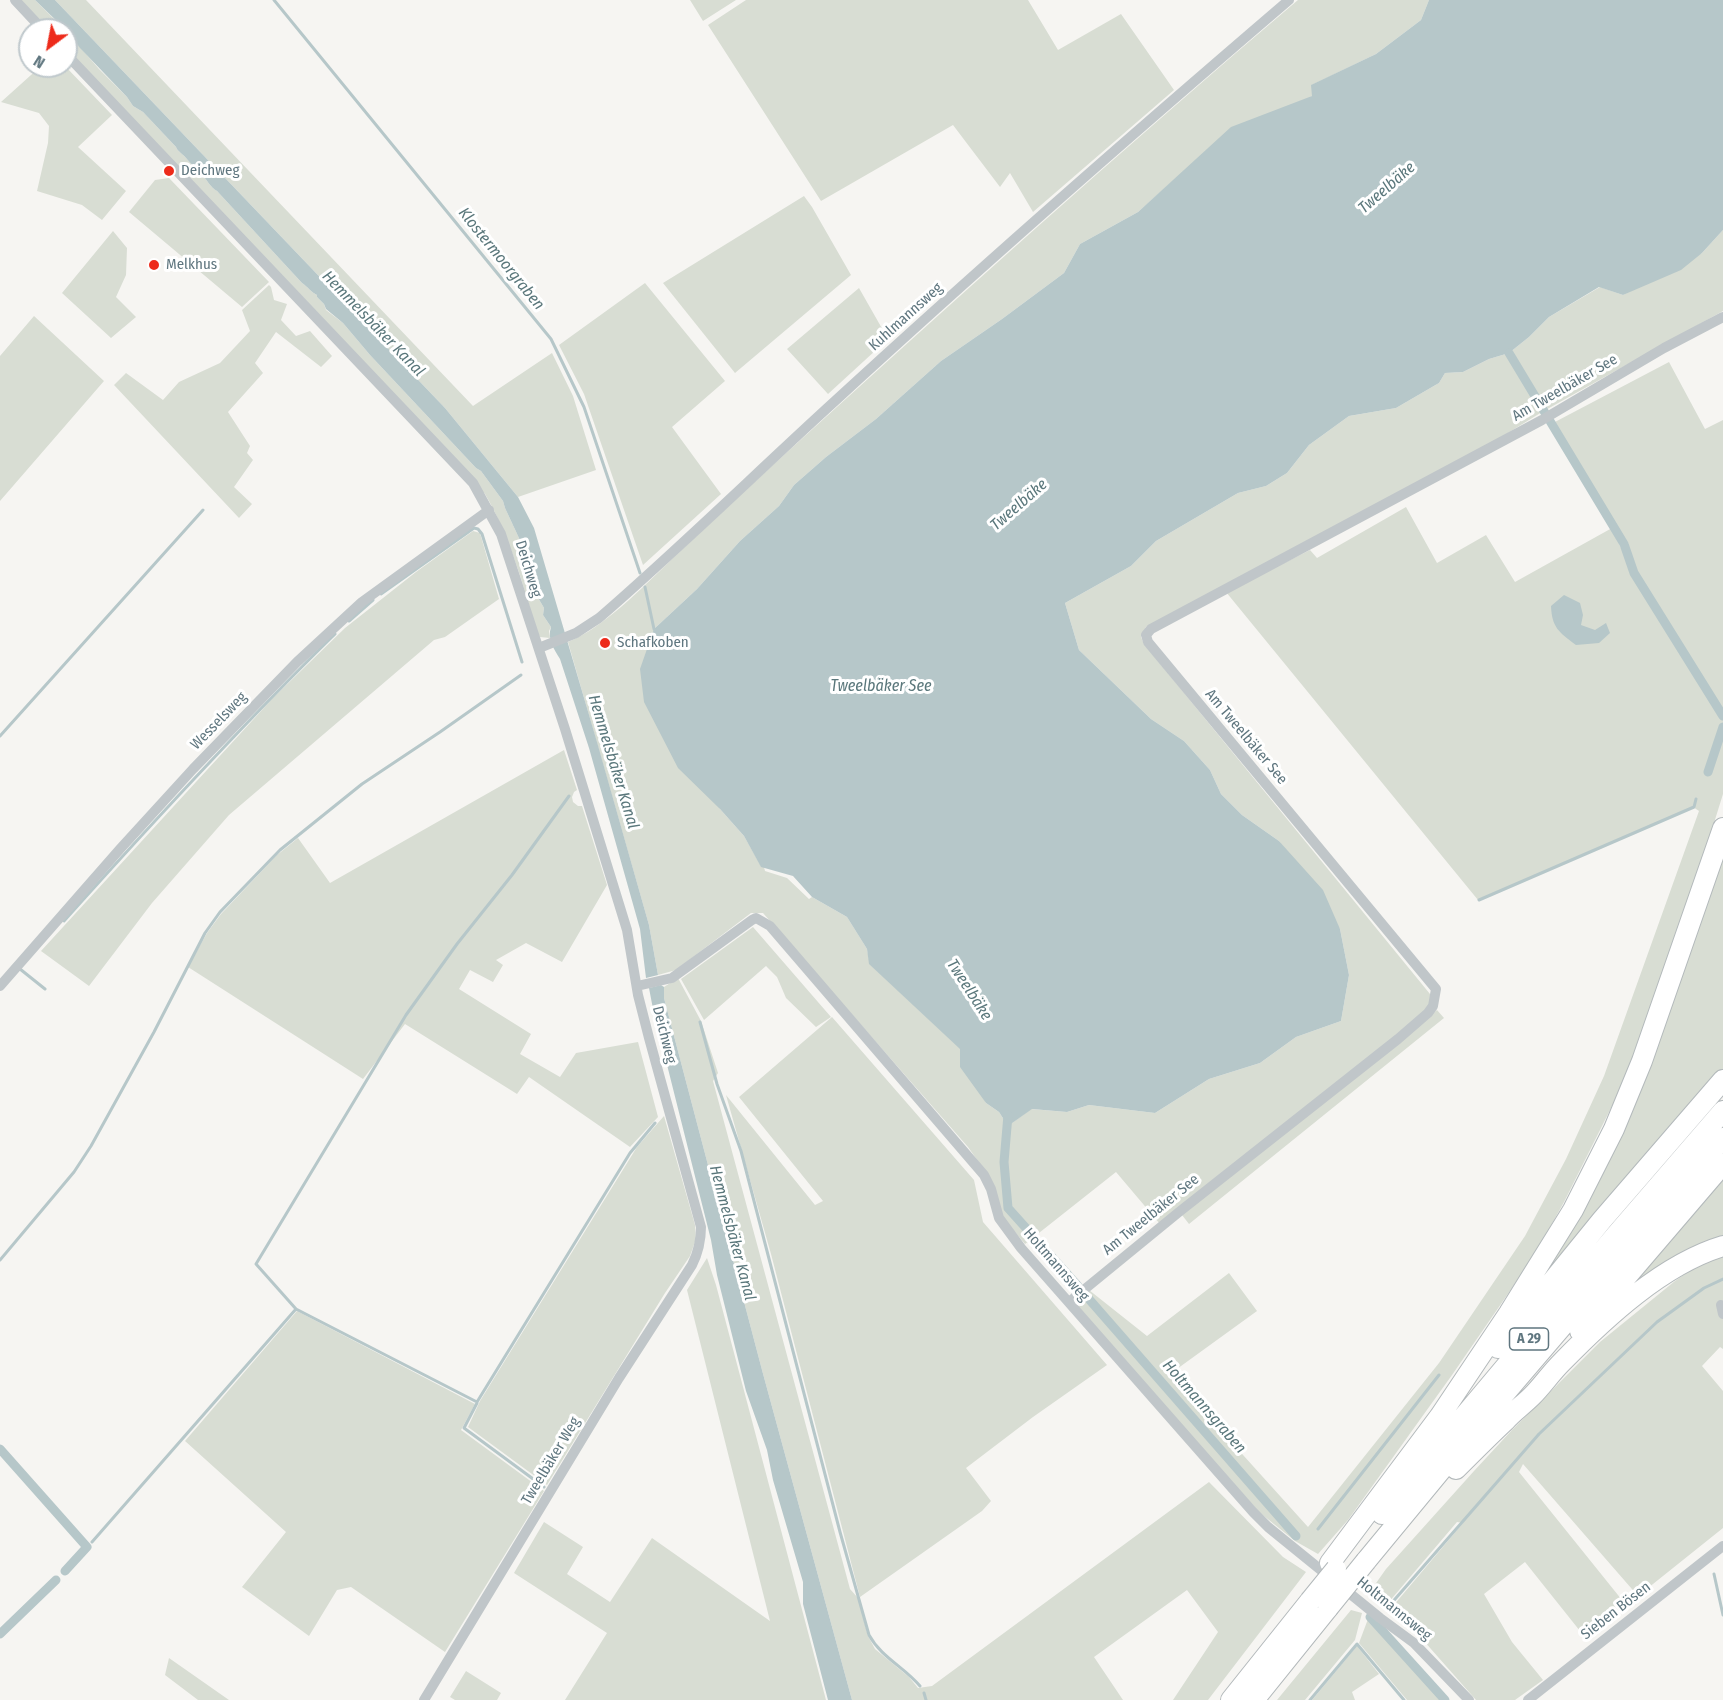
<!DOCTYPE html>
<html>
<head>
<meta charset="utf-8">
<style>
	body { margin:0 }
	#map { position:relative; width:1723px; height:1700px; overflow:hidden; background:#f6f5f2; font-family:"Fira Sans Condensed",sans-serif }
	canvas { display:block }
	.north { position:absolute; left:18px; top:18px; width:60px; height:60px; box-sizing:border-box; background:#fff; border:2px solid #bfc8cc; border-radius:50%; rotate:212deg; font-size:16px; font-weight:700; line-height:24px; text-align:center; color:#5f767f }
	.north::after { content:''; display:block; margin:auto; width:21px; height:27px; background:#ed2b1b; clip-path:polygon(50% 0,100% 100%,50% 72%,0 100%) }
</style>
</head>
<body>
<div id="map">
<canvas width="1723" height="1700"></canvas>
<div class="north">N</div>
</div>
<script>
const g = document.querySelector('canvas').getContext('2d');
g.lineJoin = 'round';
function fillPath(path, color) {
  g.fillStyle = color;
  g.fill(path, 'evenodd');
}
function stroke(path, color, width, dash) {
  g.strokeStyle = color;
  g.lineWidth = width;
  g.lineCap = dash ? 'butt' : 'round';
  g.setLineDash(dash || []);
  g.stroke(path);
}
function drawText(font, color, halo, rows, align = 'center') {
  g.font = font + ' "Fira Sans Condensed",sans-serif';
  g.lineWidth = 6;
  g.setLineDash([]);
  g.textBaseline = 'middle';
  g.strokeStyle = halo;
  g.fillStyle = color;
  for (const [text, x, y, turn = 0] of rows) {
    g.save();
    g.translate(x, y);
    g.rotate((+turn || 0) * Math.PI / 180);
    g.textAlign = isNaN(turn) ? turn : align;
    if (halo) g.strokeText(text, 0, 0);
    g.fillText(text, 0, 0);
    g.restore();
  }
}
const green = new Path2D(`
	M20 0H35L65 30H48Z
	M55 0H86L473 406 552 353 573 396 596 470 518 497 445 408Z
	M690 0H736L703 21Z
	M746 0H1028L1058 50 1121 14 1174 90 1033 212 1010 173 1000 187 953 125 821 201 708 25Z
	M1298 0H1429L1421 20 1376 54 1312 85V96L1174 180 1138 212 1080 244 1064 273 1002 319 941 361 876 419 826 457 794 485 779 506 740 541 697 589 654 629 720 809 744 836 761 866 764 867 765 871 787 878 809 899 812 897 847 917 867 949 870 964 961 1049 986 1103 999 1112 1008 1126 1031 1109 1067 1112 1089 1105 1155 1113 1209 1079 1260 1063 1296 1037 1341 1021 1349 975 1340 929 1279 841 1242 815 1221 794 1210 770 1184 741 1151 719 1079 650 1065 603 1131 566 1156 541 1238 493 1266 486 1287 473 1309 445 1349 416 1396 408 1439 383 1445 373 1463 372 1489 359 1509 353 1529 337 1549 317 1600 287 1623 295 1702 253 1723 230V311L1542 412 1503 436 1221 589 1146 627 1141 637 1144 644 1430 994 1431 1006 1396 1037 1160 1224 1116 1172 1025 1244 1003 1218 988 1175 968 1147 763 913H751L676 970 658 975 649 925 568 642C603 628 642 588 670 561 705 528 739 496 774 464 947 307 1120 151 1298 0Z
	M66 31 99 69 127 97 133 106 143 112 176 147C178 152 182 153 186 158 191 164 197 170 203 176 208 181 210 187 217 191L302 283C308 287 311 292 317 295V297L324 304 326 310 343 323 370 355 476 468 481 471 503 501 505 508 525 551 530 579 538 590 537 596 544 608 543 615 551 627 549 631 550 638 540 637 537 632C523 584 510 537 485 494L319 314 66 49Z
	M41 66H65L112 115 78 147 126 191 102 220 82 205 37 191 48 143 49 126 39 113 1 102Z
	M169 178 269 282 242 307 129 212 155 180Z
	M804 196 812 207 851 275 735 373 663 283Z
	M113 231 127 248 126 275 116 297 136 317 111 338 62 293Z
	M645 283 725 381 672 427 721 494 643 565 584 394 559 345Z
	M269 285 271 287 274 300 287 304 281 320 296 336 310 331 332 356 321 367 276 332 255 363 263 373 228 412 250 446 247 453 253 460 234 487 252 504 239 518 114 385 126 373 163 400 179 382 220 363 250 331 242 310Z
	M859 288 888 339 828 394 787 349Z
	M34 316 104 381 0 501V356Z
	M1669 362 1705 429 1723 420V794L1704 855 1623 1084 1564 1202 1534 1256 1452 1375 1348 1520 1318 1554 1295 1541 1259 1512 1078 1308 1080 1300 1089 1290 1147 1336 1229 1273 1257 1311 1170 1374 1308 1527 1439 1363 1525 1236 1566 1159 1604 1076 1699 811 1693 807 1478 900 1226 592 1310 550 1317 558 1406 507 1437 563 1486 535 1515 582 1612 528 1630 568 1635 567 1628 543 1553 423Z
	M473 531 480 533 499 599 445 637 434 640 229 815 152 903 89 986 41 951 273 698 345 628 416 572Z
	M564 750 577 790 574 792 572 797 573 802 578 806H582L607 885 562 962 526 943 496 960 503 965 493 982 470 970 459 989 531 1034 520 1054 560 1077 576 1053 638 1042 658 1117 630 1147 529 1077 517 1094 405 1024 363 1079 188 967 207 933 221 914 277 855 298 838 330 883Z
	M1723 843V1070L1597 1216 1516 1313 1566 1230Z
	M753 927 831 1017 816 1027 786 998 777 977 766 966 704 1020 681 979Z
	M678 978 701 1021 718 1073 713 1081 850 1589 858 1598 868 1636 875 1649 909 1677 918 1688 932 1686 1209 1482 1283 1557 1306 1572 1208 1700H1173L1218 1632 1187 1590 1094 1657 1123 1700H852L762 1370 664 998V987Z
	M1437 1010 1444 1018 1189 1224 1182 1215Z
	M832 1017 974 1180 983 1222 1107 1365 1033 1417 966 1468 991 1501 982 1511 860 1597 771 1254 726 1095 815 1205 823 1201 739 1097Z
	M664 1116 695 1225 696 1239 690 1256 665 1293 547 1485 468 1427 480 1401 637 1147Z
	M1723 1173V1241L1606 1310Z
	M1723 1256V1349L1720 1347 1702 1366 1723 1391V1528L1638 1596 1523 1464 1519 1472 1626 1605 1584 1636 1525 1562 1484 1594 1512 1642 1543 1680 1515 1700H1476L1393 1606 1463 1523 1457 1522 1388 1603 1369 1593 1386 1569 1474 1471 1512 1430 1600 1342 1675 1281 1701 1263Z
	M707 1258 716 1285 826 1700H565L607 1633 514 1573 544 1522 583 1547 567 1574 610 1602 652 1538 770 1621 687 1290Z
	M297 1311 475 1404 461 1430 544 1491 445 1652 351 1587 337 1590 309 1636 242 1587 286 1532 185 1441Z
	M1351 1610 1362 1613 1355 1640 1305 1700H1277Z
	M1368 1619 1440 1700H1407L1359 1643Z
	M1357 1646 1379 1674 1352 1692 1355 1700H1312Z
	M169 1658 229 1700H198L165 1675Z
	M466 1671 501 1693 497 1700H455L450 1697Z`);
const water = new Path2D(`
	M35 0H55L445 408 518 497 534 528 597 742 649 925 658 975 646 978 640 929 589 748 560 659C554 649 547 639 551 627L543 615 544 608 537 596 538 590 530 580 525 551 505 508 503 501 481 471 476 468 370 355 343 323 326 309 324 304 317 297V295C311 292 308 287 302 283L217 191C210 187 208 181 203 176 197 170 191 164 186 158 182 153 178 152 176 147L143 112 133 106 127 97 80 48 66 30Z
	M1429 0H1723V230L1702 253 1681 270 1623 295 1599 287 1549 317 1529 337 1509 353 1489 359 1463 372 1445 373 1439 383 1396 408 1349 416 1309 445 1287 473 1266 486 1238 493 1156 541 1131 566 1065 603 1079 650 1151 719 1184 741 1210 770 1221 794 1242 815 1279 841 1323 890 1340 929 1349 975 1341 1021 1296 1037 1260 1063 1209 1079 1155 1113 1089 1105 1067 1112 1032 1109 1008 1126 999 1112 986 1103 960 1067V1049L869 964 867 949 847 917 812 897 793 876 761 867 744 836 720 809 678 768 644 702 640 669 654 629 697 589 740 541 779 506 794 485 826 457 876 419 941 361 1002 319 1064 273 1080 244 1138 212 1231 127 1312 96 1311 85 1376 54 1421 20Z
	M1564 595 1580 603 1583 615 1581 625 1595 630 1606 623 1610 633 1599 643 1576 645C1559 632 1552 628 1551 606Z
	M661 985 664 987V998L762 1370 852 1700H828L803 1604V1582L773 1480 767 1450 746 1391 717 1275 711 1240 653 1009 649 988Z`);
const stream = new Path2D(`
	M274 0 551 339 584 407 640 573
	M645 587 654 629 657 631
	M381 594 474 528 478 529 482 534 522 662
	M349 621 373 600
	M0 736 203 510
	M569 796 512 875 457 944 406 1015 256 1264 296 1309 477 1402 630 1153 655 1123
	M1479 900 1694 807 1696 799
	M64 921C152 823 241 726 335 634
	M20 969 45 989
	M700 1022 717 1084 741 1151 840 1532 869 1635C881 1657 904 1667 920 1686
	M0 1260 74 1172 91 1146 154 1032 205 933 220 912 280 850 362 784 440 732 521 675
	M477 1403 464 1428 544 1487
	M1318 1529 1439 1375
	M92 1542 296 1309
	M1714 1574 1723 1615
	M1389 1606 1539 1434 1657 1322 1704 1288 1723 1279
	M924 1693 926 1700
	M1310 1700 1357 1644 1404 1700`);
const canal = new Path2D(`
	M1509 353 1624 544 1634 573 1723 716
	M1708 772 1723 727
	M1008 1115 1004 1162 1008 1208 1078 1286
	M1088 1298 1296 1536
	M0 1449 87 1547 65 1571
	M1370 1617 1445 1700
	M0 1634 56 1580`);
const street = new Path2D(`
	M15 0 43 30
	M66 54 473 483 501 534 565 729 627 930 638 995 649 1038 701 1227C701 1241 698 1253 692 1265L619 1378 424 1700
	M539 648 576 633 599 618C680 548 756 473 835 401 984 264 1136 131 1289 0
	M0 986 120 849 193 769 297 662 362 602 489 510
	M637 986 672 978 752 920 756 918 770 926 984 1175 991 1189 999 1218 1021 1248 1253 1512 1268 1527 1380 1618 1414 1643 1469 1700
	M1069 1302 1179 1212 1398 1039 1428 1013 1433 1006 1436 989 1148 642 1146 635 1151 629 1542 420 1664 348 1723 317
	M1721 1305 1723 1314
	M1528 1700 1723 1546`);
const highway = new Path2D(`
	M1580 1331 1723 1164
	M1498 1348 1602 1220 1723 1080
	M1456 1469C1472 1453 1488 1437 1505 1421 1513 1412 1523 1405 1532 1396 1542 1386 1551 1373 1562 1362 1605 1318 1663 1264 1723 1246
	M1382 1514 1616 1235 1723 1111
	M1366 1561 1489 1412 1723 1138
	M1330 1563 1440 1416 1509 1313 1573 1210 1614 1129 1642 1061 1723 828
	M1231 1700 1310 1601
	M1254 1700 1328 1608`);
const highwayBridge = new Path2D(`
	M1310 1601 1336 1569
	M1328 1608 1366 1561`);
const markers = [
	[169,171,6,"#ed2b1b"],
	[154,265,6,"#ed2b1b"],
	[605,643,6,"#ed2b1b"]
];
const shields = [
	[1529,1339,39]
];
const shieldNames = [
	["A 29",1529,1339]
];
const poiNames = [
	["Deichweg",181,171],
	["Melkhus",166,265],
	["Schafkoben",617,643]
];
const streetNames = [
	["Kuhlmannsweg",906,317,-42],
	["Am Tweelbäker See",1565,388,-30],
	["Deichweg",528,569,73],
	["Wesselsweg",219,721,-46],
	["Am Tweelbäker See",1246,737,50],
	["Deichweg",664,1035,76],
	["Am Tweelbäker See",1151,1215,-39],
	["Holtmannsweg",1056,1265,49],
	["Tweelbäker Weg",551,1461,-59],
	["Holtmannsweg",1394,1609,39],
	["Sieben Bösen",1616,1611,-38]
];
const waterNames = [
	["Tweelbäke",1387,188,-41],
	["Klostermoorgraben",501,259,51],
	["Hemmelsbäker Kanal",373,324,46],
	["Tweelbäke",1019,505,-41],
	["Tweelbäker See",881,687],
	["Hemmelsbäker Kanal",613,762,73],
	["Tweelbäke",969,990,57],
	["Hemmelsbäker Kanal",732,1233,75],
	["Holtmannsgraben",1204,1407,49]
];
fillPath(green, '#d8ddd3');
fillPath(water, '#b6c7c9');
stroke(stream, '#b6c7c9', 3);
stroke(canal, '#b6c7c9', 9);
stroke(highway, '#b3b9bb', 22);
stroke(street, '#c0c6c9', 10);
stroke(highway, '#fff', 20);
stroke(highwayBridge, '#b3b9bb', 22, []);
stroke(highwayBridge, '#fff', 20);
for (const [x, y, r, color] of markers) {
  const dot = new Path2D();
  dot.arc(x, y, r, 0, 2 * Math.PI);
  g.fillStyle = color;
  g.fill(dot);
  stroke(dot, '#fff', 2);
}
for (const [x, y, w] of shields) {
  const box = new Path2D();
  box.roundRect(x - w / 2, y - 11, w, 22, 4.5);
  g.fillStyle = '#fff';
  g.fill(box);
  stroke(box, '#5f767f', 1.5);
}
drawText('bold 14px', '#5f767f', null, shieldNames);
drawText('15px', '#5f767f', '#fff', poiNames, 'left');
drawText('15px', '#5f767f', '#fff', streetNames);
drawText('italic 16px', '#5a777b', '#fff', waterNames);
</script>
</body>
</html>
